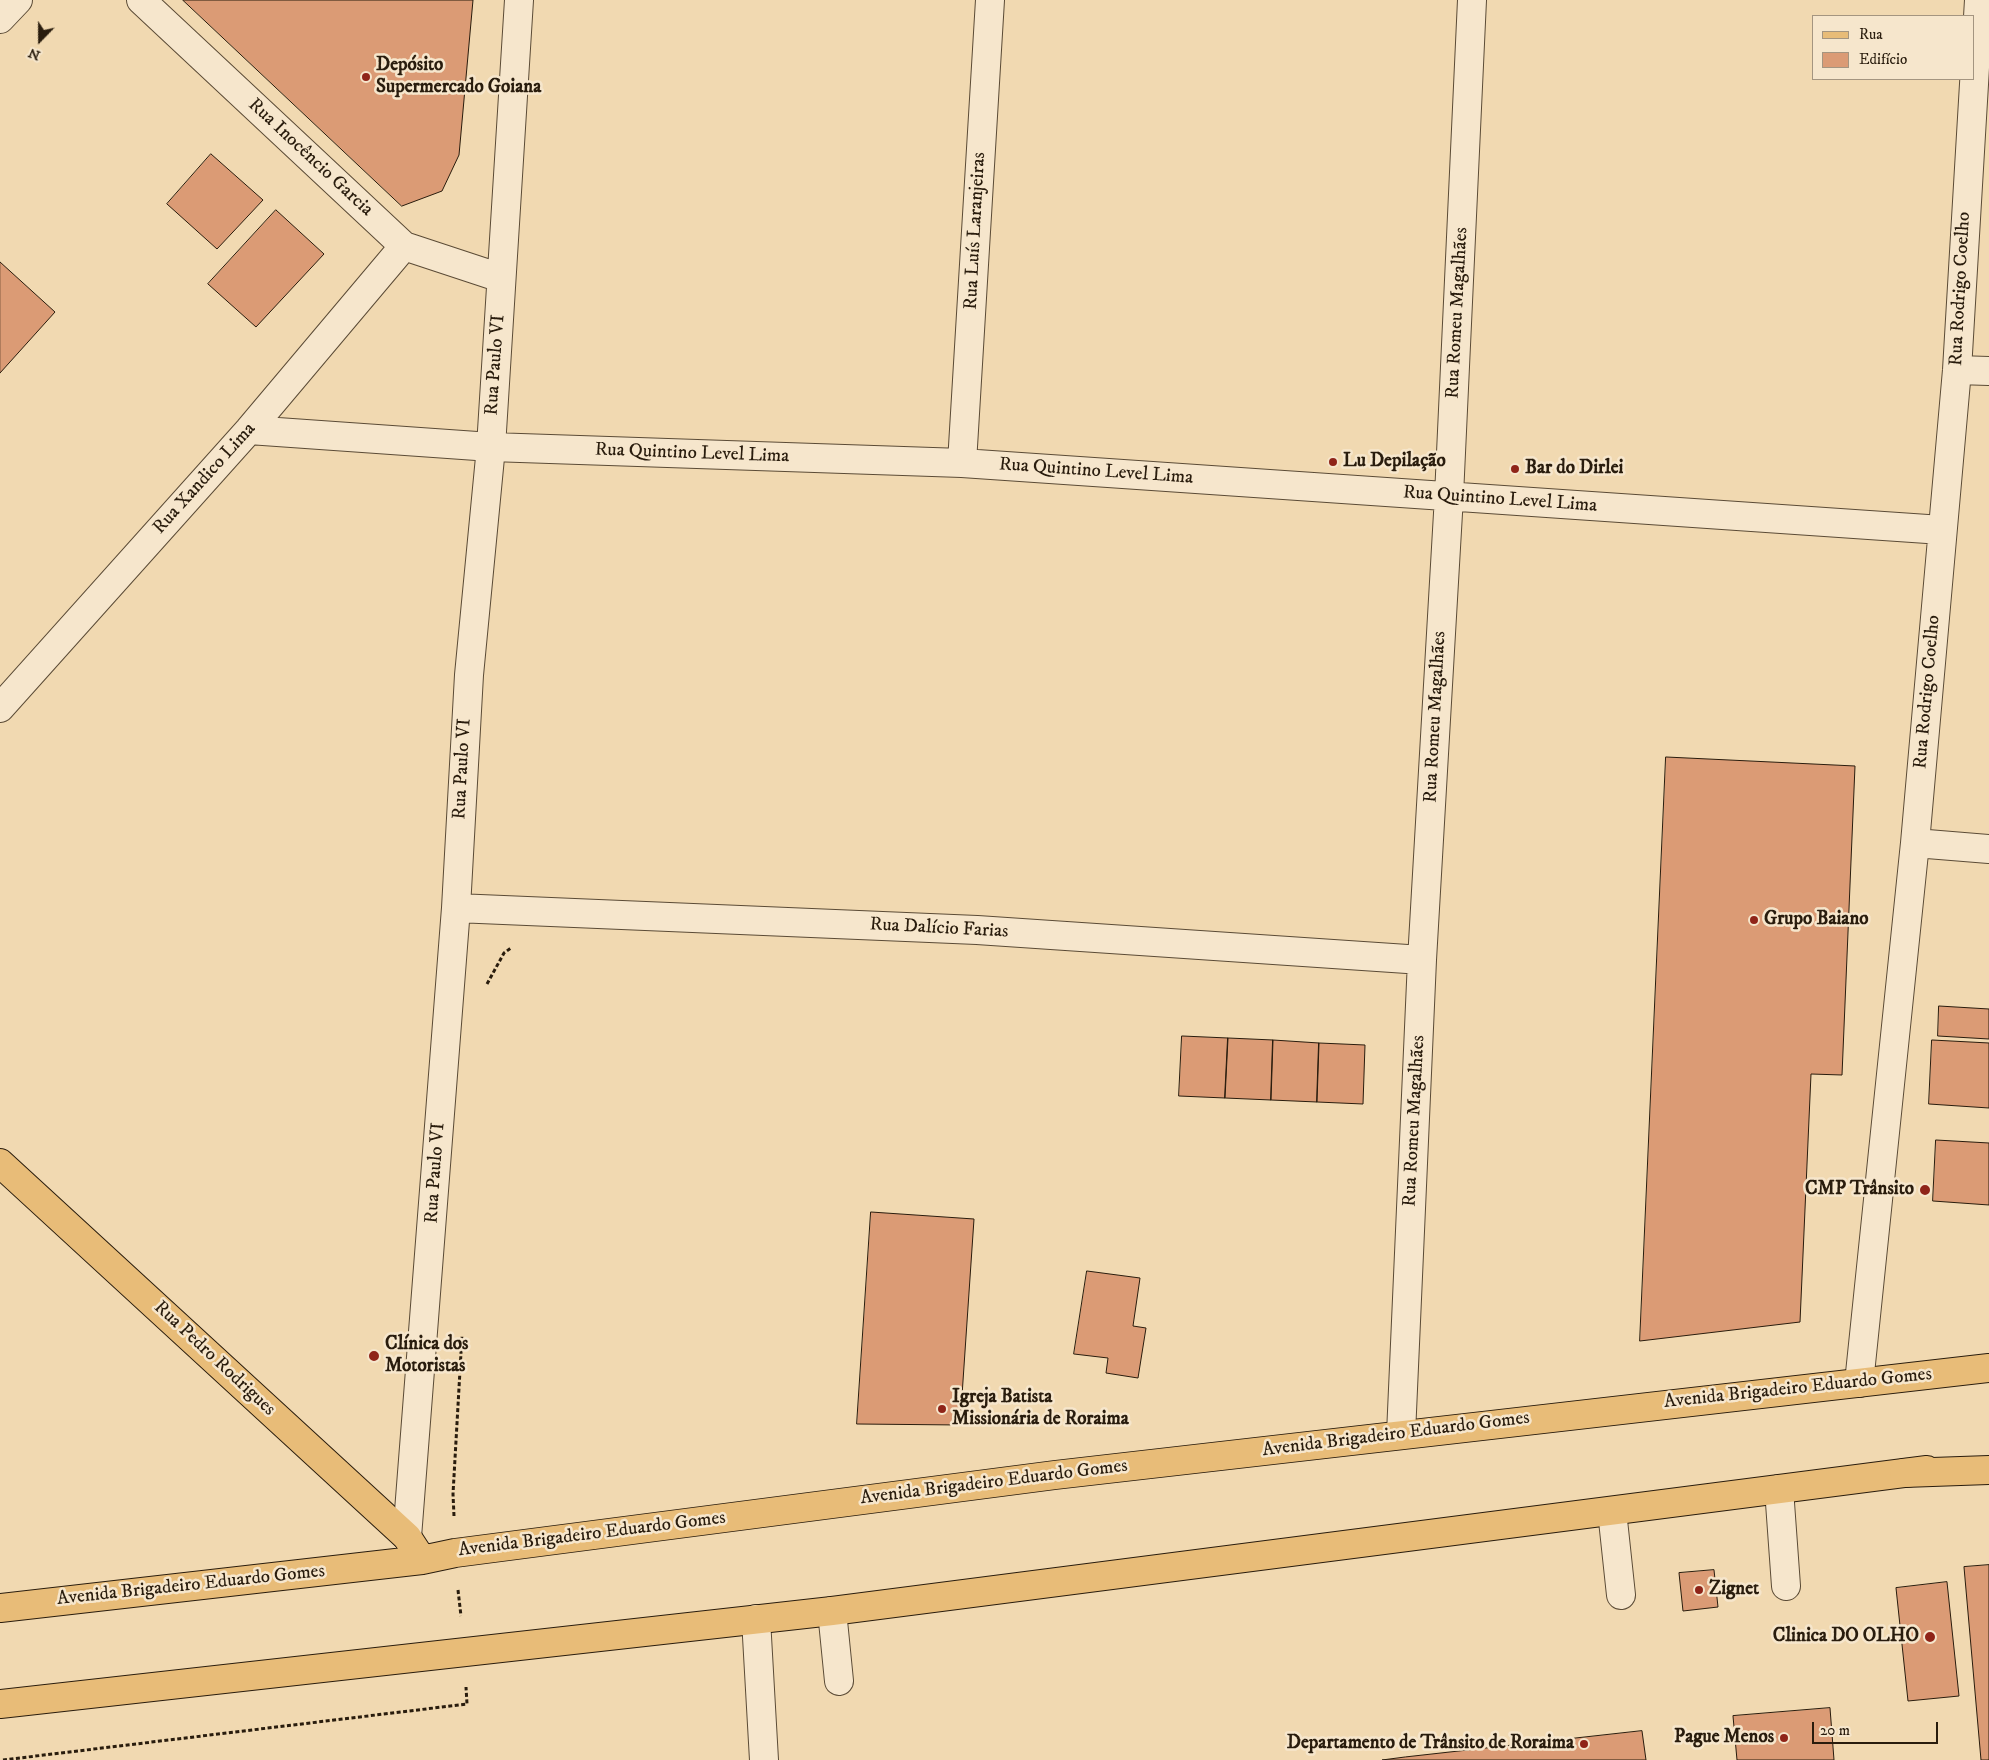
<!DOCTYPE html>
<html>
<head>
<meta charset="utf-8">
<style>
	body { margin:0 }
	#map { position:relative; width:1989px; height:1760px; overflow:hidden; background:#f1d9b1; font-family:"IM FELL DW Pica",serif }
	canvas { display:block }
	.legend { position:absolute; left:1812px; top:15px; width:162px; height:65px; box-sizing:border-box; background:#f6e6cc; border:1px solid #a49580; margin:0; padding:6px 9px; list-style:none; font-size:15px; color:#291c0d }
	.legend li { display:flex; align-items:center; gap:10px; height:25px }
	.legend b { width:25px; border:1px solid #a49580 }
	.north { position:absolute; left:15px; top:15px; width:50px; height:50px; -webkit-text-stroke:4px #f6e6cc; paint-order:stroke; rotate:202deg; font-size:14px; font-weight:700; line-height:20px; text-align:center; color:#291c0d }
	.north::after { content:''; display:block; margin:auto; width:18px; height:22px; background:#291c0d; clip-path:polygon(50% 0,100% 100%,50% 72%,0 100%) }
	.scale { position:absolute; left:1812px; top:1722px; width:126px; height:22px; box-sizing:border-box; border:2px solid #291c0d; border-top:0; padding-left:6px; font-size:15px; line-height:18px; white-space:nowrap; color:#291c0d; -webkit-text-stroke:4px #f6e6cc; paint-order:stroke }
</style>
</head>
<body>
<div id="map">
<canvas width="1989" height="1760"></canvas>
<ul class="legend">
<li><b style="height:6px;background:#e8bc78"></b>Rua</li>
<li><b style="height:14px;background:#db9b75"></b>Edifício</li>
</ul>
<div class="north">N</div>
<div class="scale">20 m</div>
</div>
<script>
const g = document.querySelector('canvas').getContext('2d');
g.lineJoin = 'round';
function fillPath(path, color) {
  g.fillStyle = color;
  g.fill(path, 'evenodd');
}
function stroke(path, color, width, dash) {
  g.strokeStyle = color;
  g.lineWidth = width;
  g.lineCap = dash ? 'butt' : 'round';
  g.setLineDash(dash || []);
  g.stroke(path);
}
function drawText(font, color, halo, rows, align = 'center') {
  g.font = font + ' "IM FELL DW Pica",serif';
  g.lineWidth = 5;
  g.setLineDash([]);
  g.textBaseline = 'middle';
  g.strokeStyle = halo;
  g.fillStyle = color;
  for (const [text, x, y, turn = 0] of rows) {
    g.save();
    g.translate(x, y);
    g.rotate((+turn || 0) * Math.PI / 180);
    g.textAlign = isNaN(turn) ? turn : align;
    if (halo) g.strokeText(text, 0, 0);
    g.fillText(text, 0, 0);
    g.restore();
  }
}
const building = new Path2D(`
	M183 0H473L459 155 442 191 402 206Z
	M211 154 263 200 217 249 167 204Z
	M276 210 324 254 256 327 208 284Z
	M0 262 55 312 0 373Z
	M1666 757 1855 766 1842 1075 1811 1074 1800 1322 1640 1341Z
	M1939 1006 1989 1009V1039L1938 1036Z
	M1182 1036 1228 1038 1225 1098 1179 1096Z
	M1228 1038 1273 1040 1271 1100 1225 1098Z
	M1273 1040 1319 1043 1317 1102 1271 1100Z
	M1932 1040 1989 1043V1108L1929 1104Z
	M1319 1043 1365 1045 1363 1104 1317 1102Z
	M1936 1140 1989 1143V1205L1933 1201Z
	M871 1212 974 1219 960 1425 857 1424Z
	M1087 1271 1140 1278 1133 1326 1146 1328 1138 1378 1106 1373 1108 1358 1074 1354Z
	M1989 1565V1760H1981L1964 1567Z
	M1714 1570 1718 1607 1683 1611 1679 1573Z
	M1947 1582 1959 1696 1908 1701 1896 1588Z
	M1830 1708 1834 1760H1737L1733 1716Z
	M1642 1731 1646 1760H1382L1405 1757Z`);
const path = new Path2D(`
	M487 984 504 953 511 948
	M454 1516 453 1494 462 1335
	M458 1590 461 1616
	M3 1760 467 1704 466 1687`);
const minor = new Path2D(`
	M141 0 404 246 501 278
	M0 19 18 0
	M1957 370 1989 371
	M249 430 491 447 962 463 1942 530
	M962 463 990 0
	M0 708 249 430 404 246
	M1915 843 1989 849
	M456 908 977 930 1422 960
	M1859 1383 1915 843 1957 370 1979 0
	M1401 1434 1422 960 1449 496 1472 0
	M1779 1489 1786 1586
	M1612 1511 1621 1595
	M407 1537 456 908 469 675 491 447 519 0
	M832 1611 839 1681
	M756 1619 764 1760`);
const major = new Path2D(`
	M0 1163 407 1537 422 1560
	M0 1608 422 1560 455 1553 1055 1475 1989 1368
	M0 1704 832 1611 1927 1470`);
const highway = new Path2D(`
	M1904 1473 1989 1470`);
const markers = [
	[366,77,5,"#8f2418"],
	[1333,462,5,"#8f2418"],
	[1515,469,5,"#8f2418"],
	[1754,920,5,"#8f2418"],
	[1925,1190,6,"#8f2418"],
	[374,1356,6,"#8f2418"],
	[942,1409,5,"#8f2418"],
	[1699,1590,5,"#8f2418"],
	[1930,1637,6,"#8f2418"],
	[1784,1738,5,"#8f2418"],
	[1584,1744,5,"#8f2418"]
];
const poiNames = [
	["Depósito",376,66],
	["Supermercado Goiana",376,88],
	["Lu Depilação",1343,462],
	["Bar do Dirlei",1525,469],
	["Grupo Baiano",1764,920],
	["CMP Trânsito",1914,1190,"right"],
	["Clínica dos",385,1345],
	["Motoristas",385,1367],
	["Igreja Batista",952,1398],
	["Missionária de Roraima",952,1420],
	["Zignet",1709,1590],
	["Clinica DO OLHO",1919,1637,"right"],
	["Pague Menos",1774,1738,"right"],
	["Departamento de Trânsito de Roraima",1574,1744,"right"]
];
const streetNames = [
	["Rua Inocêncio Garcia",310,158,43],
	["Rua Luís Laranjeiras",976,231,-87],
	["Rua Rodrigo Coelho",1961,289,-87],
	["Rua Romeu Magalhães",1458,313,-87],
	["Rua Paulo VI",496,365,-86],
	["Rua Quintino Level Lima",692,454,2],
	["Rua Quintino Level Lima",1096,472,4],
	["Rua Xandico Lima",205,479,-48],
	["Rua Quintino Level Lima",1500,500,4],
	["Rua Rodrigo Coelho",1928,692,-85],
	["Rua Romeu Magalhães",1436,717,-87],
	["Rua Paulo VI",463,769,-87],
	["Rua Dalício Farias",939,929,3],
	["Rua Romeu Magalhães",1415,1121,-87],
	["Rua Paulo VI",436,1173,-86],
	["Rua Pedro Rodrigues",214,1359,43],
	["Avenida Brigadeiro Eduardo Gomes",1798,1389,-6],
	["Avenida Brigadeiro Eduardo Gomes",1396,1435,-7],
	["Avenida Brigadeiro Eduardo Gomes",994,1483,-7],
	["Avenida Brigadeiro Eduardo Gomes",592,1535,-7],
	["Avenida Brigadeiro Eduardo Gomes",191,1586,-6]
];
fillPath(building, '#db9b75');
stroke(building, '#291c0d', 1);
stroke(minor, '#5b4b36', 30);
stroke(major, '#291c0d', 30);
stroke(highway, '#291c0d', 30);
stroke(path, '#291c0d', 3, [4, 2.5]);
stroke(minor, '#f6e6cc', 28);
stroke(major, '#e8bc78', 28);
stroke(highway, '#e8bc78', 28);
for (const [x, y, r, color] of markers) {
  const dot = new Path2D();
  dot.arc(x, y, r, 0, 2 * Math.PI);
  g.fillStyle = color;
  g.fill(dot);
  stroke(dot, '#f6e6cc', 2);
}
drawText('bold 19px', '#291c0d', '#f6e6cc', poiNames, 'left');
drawText('19px', '#291c0d', '#f6e6cc', streetNames);
</script>
</body>
</html>
